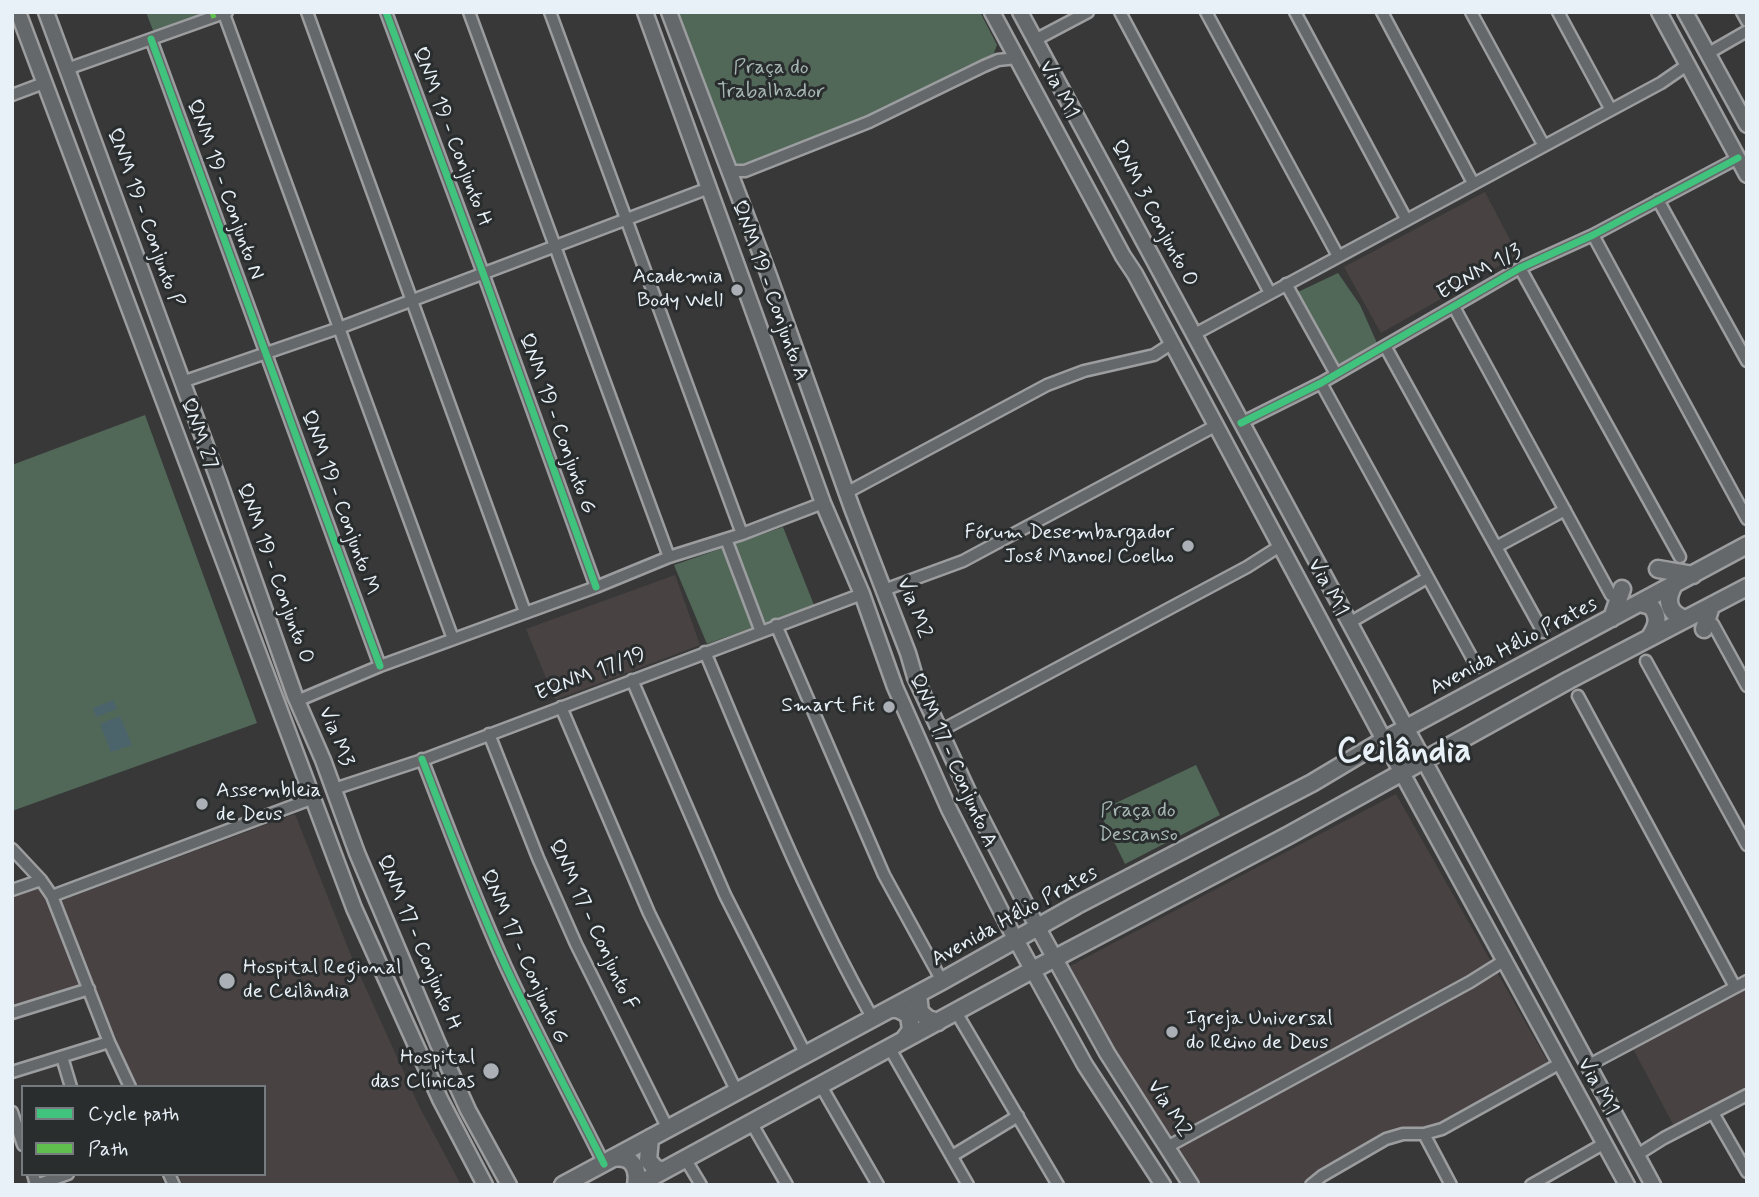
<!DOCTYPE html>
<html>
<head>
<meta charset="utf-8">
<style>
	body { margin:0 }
	#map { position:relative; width:1759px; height:1197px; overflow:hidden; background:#383838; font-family:Mynerve,sans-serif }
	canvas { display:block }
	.frame { position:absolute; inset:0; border:14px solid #e8f1f8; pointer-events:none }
	.legend { position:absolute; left:21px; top:1085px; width:245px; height:91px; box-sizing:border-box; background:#2a2d2e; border:2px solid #767b7f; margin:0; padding:9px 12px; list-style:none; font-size:21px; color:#e8f1f8 }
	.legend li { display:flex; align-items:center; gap:14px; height:35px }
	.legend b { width:35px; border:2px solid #767b7f }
</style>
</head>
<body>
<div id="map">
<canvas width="1759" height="1197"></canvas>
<div class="frame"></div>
<ul class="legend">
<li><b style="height:9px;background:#40c37c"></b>Cycle path</li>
<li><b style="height:9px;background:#5fbe4e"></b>Path</li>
</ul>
</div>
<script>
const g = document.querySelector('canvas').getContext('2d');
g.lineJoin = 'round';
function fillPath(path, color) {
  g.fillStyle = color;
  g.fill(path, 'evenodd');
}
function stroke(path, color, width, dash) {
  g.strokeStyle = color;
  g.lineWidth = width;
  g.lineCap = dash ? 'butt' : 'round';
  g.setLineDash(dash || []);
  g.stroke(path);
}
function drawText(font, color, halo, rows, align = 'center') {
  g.font = font + ' Mynerve,sans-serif';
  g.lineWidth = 6;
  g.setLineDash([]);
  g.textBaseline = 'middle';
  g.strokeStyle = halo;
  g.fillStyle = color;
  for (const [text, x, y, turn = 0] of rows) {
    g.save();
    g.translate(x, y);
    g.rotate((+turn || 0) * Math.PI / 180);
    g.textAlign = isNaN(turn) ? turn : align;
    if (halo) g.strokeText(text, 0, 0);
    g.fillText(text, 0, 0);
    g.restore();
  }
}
const built = new Path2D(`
	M1485 192 1518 255 1381 333 1344 267Z
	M675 575 700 645 555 700 526 629Z
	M1396 794 1549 1064 1440 1125 1406 1129 1385 1136 1299 1185H1198L1113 1051 1070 966Z
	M295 814 350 953 419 1106 461 1185H183L178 1174H264V1087H136L60 901Z
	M43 886 79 986 12 1007V898Z
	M1747 987V1087L1674 1126 1633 1049Z`);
const green = new Path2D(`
	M146 12H206L207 14 154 33Z
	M671 12H980L997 45 993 55 937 85 738 171 732 170Z
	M1338 273 1360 305 1377 343 1339 365 1315 331 1298 292Z
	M145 415 257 723 12 811V465Z
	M783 527 814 605 707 644 674 565Z
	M1196 765 1220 815 1125 864 1099 811Z`);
const water = new Path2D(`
	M113 700 117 709 96 717 93 708Z
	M120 716 132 745 111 752 100 724Z`);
const street = new Path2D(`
	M307 12 525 612
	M386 12 483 273 596 587
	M469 12 669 557
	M550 12 742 534
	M1120 12 1270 293
	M1206 12 1338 256
	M1295 12 1406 219
	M1382 12 1473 183
	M1471 12 1544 146
	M1558 12 1611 110
	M1742 12 1747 21
	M224 14 453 639
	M151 39 380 666
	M1035 40 1088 12
	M1707 54 1747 31
	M67 69 227 12
	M12 95 44 83
	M728 171H745L869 122 984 66 998 60 1017 58
	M1658 200 1747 361
	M1593 235 1747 519
	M1520 268 1680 557
	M1286 284 1336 374
	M1454 307 1611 595
	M1193 335 1661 83 1687 65
	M1385 346 1543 632
	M182 382 339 328 709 188
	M1321 383 1477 667
	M1241 423 1321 383 1520 268 1593 235 1738 158
	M846 493 1047 385 1084 371 1154 355 1171 344
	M726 539 761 632
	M1496 547 1565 510
	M884 590 963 561 1215 426
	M1349 623 1427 578
	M1713 624 1747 686
	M776 625 884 875 942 981
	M705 652C757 776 807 901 873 1019
	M1646 661 1747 845
	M632 680 725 895 806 1055
	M1578 696 1735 987
	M297 701 380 666 596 587 669 557 742 534 823 503
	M561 707 649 913 737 1092
	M940 731 1247 567 1280 546
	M489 734 538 858 576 944 668 1129
	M422 759C449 829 475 899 506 967 537 1034 571 1098 604 1164
	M334 789 428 758 862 594
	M12 849 41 880 52 896 109 1042 130 1087
	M12 890 41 880
	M52 896 311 799
	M956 1012 1058 1185
	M12 1013 89 989
	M889 1047 968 1185
	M62 1057 71 1087
	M1589 1065 1747 981
	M12 1072 109 1042
	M821 1086 878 1185
	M12 1112 23 1145
	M1713 1113 1747 1172
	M752 1124 787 1185
	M1424 1134 1451 1185
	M1167 1147 1470 982 1505 960
	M1637 1155 1664 1138 1747 1095
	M952 1156 1018 1116
	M686 1160 701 1185
	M33 1174 36 1185
	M169 1174 174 1185
	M36 1185 68 1174
	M1311 1185 1322 1176 1386 1139 1403 1134H1424L1442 1129 1559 1064
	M1531 1185 1605 1143`);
const secondary = new Path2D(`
	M18 12 354 908 440 1099 485 1185
	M46 12 219 481 295 696 323 760 357 853 438 1044 468 1110 509 1185
	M645 12 823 503 862 594 895 687 949 809 1010 929 1085 1065 1163 1185
	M669 12 768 273 852 508 908 653 915 677 971 798 1038 928 1107 1053 1191 1185
	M992 12 1123 256 1135 274 1384 740 1627 1185
	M1020 12 1653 1185
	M1659 12 1747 175
	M1685 12 1747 125`);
const primary = new Path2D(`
	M1658 569 1693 575
	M1674 585C1665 600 1668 613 1685 619
	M1640 603 1651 606C1660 618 1657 626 1650 637
	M1612 618 1622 589
	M1704 629 1711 606
	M918 994 920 1012 928 1019 938 1022
	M890 1009H898L909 1015 911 1030 905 1038
	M650 1138 648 1160 655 1168 663 1171
	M613 1158C632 1155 639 1168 636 1185
	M563 1185 942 981 1077 905 1312 783 1384 740 1747 545
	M637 1185 1025 974 1289 835 1569 680 1747 587`);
const quiet = new Path2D(`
	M212 12 214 18`);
const cycleway = new Path2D(`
	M386 12 483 273 596 587
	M151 39 380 666
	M1241 423 1321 383 1520 268 1593 235 1738 158
	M422 759C449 829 475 899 506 967 537 1034 571 1098 604 1164`);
const markers = [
	[737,290,7,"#aab0b5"],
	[1188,546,7,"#aab0b5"],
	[889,707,7,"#aab0b5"],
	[202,804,7,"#aab0b5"],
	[227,981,9,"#aab0b5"],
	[1172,1032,7,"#aab0b5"],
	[491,1071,9,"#aab0b5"]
];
const parkNames = [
	["Praça do",771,69],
	["Trabalhador",771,93],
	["Praça do",1138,812],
	["Descanso",1138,836]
];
const streetNames = [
	["Via M1",1058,90,62],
	["QNM 19 - Conjunto H",451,137,69],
	["QNM 19 - Conjunto N",224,190,70],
	["QNM 3 Conjunto O",1153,214,62],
	["QNM 19 - Conjunto P",144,218,70],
	["EQNM 1/3",1480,273,-29],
	["QNM 19 - Conjunto A",769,291,70],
	["QNM 19 - Conjunto G",556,424,70],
	["QNM 27",198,434,70],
	["QNM 19 - Conjunto M",339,503,70],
	["QNM 19 - Conjunto O",274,574,70],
	["Via M1",1327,588,61],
	["Via M2",913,608,69],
	["Avenida Hélio Prates",1514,647,-28],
	["EQNM 17/19",591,675,-21],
	["Via M3",335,737,68],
	["QNM 17 - Conjunto A",952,761,66],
	["Avenida Hélio Prates",1015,917,-29],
	["QNM 17 - Conjunto F",592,925,65],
	["QNM 17 - Conjunto H",418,943,67],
	["QNM 17 - Conjunto G",523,957,66],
	["Via M1",1597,1087,60],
	["Via M2",1168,1109,57]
];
const poiNames = [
	["Academia",723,278],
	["Body Well",723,302],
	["Fórum Desembargador",1174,534],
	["José Manoel Coelho",1174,558],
	["Smart Fit",875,707],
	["Assembleia",216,792,"left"],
	["de Deus",216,816,"left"],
	["Hospital Regional",243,969,"left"],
	["de Ceilândia",243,993,"left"],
	["Igreja Universal",1186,1020,"left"],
	["do Reino de Deus",1186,1044,"left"],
	["Hospital",475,1059],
	["das Clínicas",475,1083]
];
const townNames = [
	["Ceilândia",1404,754]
];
fillPath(built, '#484242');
fillPath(green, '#516859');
fillPath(water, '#4b646c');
stroke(street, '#9c9d9f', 15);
stroke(secondary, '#9c9d9f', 19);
stroke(primary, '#9c9d9f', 21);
stroke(street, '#65686b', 10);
stroke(secondary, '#65686b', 14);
stroke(primary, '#65686b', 16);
stroke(quiet, '#5fbe4e', 5, [10, 5]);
stroke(cycleway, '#40c37c', 7);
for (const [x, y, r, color] of markers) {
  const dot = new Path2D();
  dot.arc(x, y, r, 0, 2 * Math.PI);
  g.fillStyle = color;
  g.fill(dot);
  stroke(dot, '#2a2d2e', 2.5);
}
drawText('21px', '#a6b7b3', '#2a2d2e', parkNames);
drawText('21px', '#e8f1f8', '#2a2d2e', streetNames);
drawText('21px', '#e8f1f8', '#2a2d2e', poiNames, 'right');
drawText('bold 35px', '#e8f1f8', '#2a2d2e', townNames);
</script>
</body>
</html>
